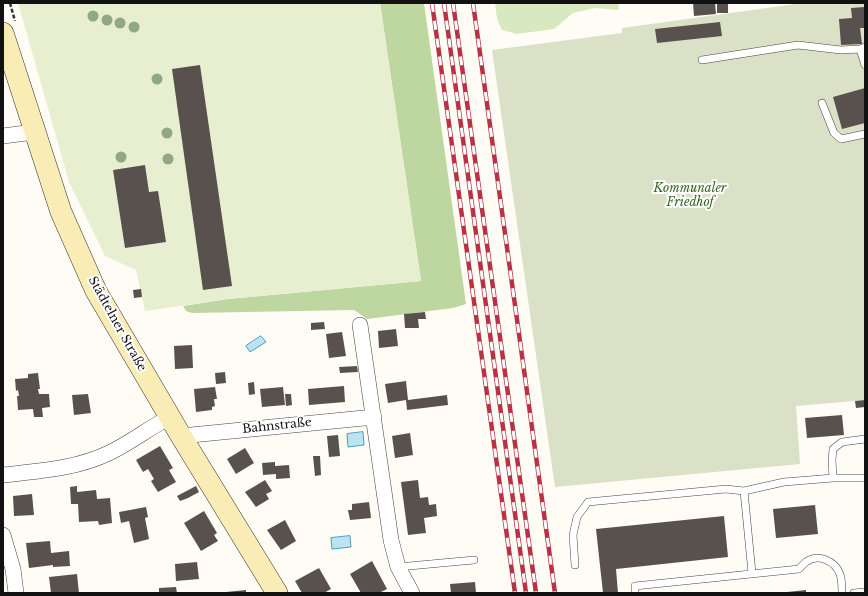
<!DOCTYPE html>
<html>
<head>
<meta charset="utf-8">
<style>
	body { margin:0 }
	#map { position:relative; width:868px; height:596px; overflow:hidden; background:#fefcf5; font-family:"Libre Baskerville",serif }
	canvas { display:block }
	.frame { position:absolute; inset:0; border:4px solid #111; pointer-events:none }
</style>
</head>
<body>
<div id="map">
<canvas width="868" height="596"></canvas>
<div class="frame"></div>
</div>
<script>
const g = document.querySelector('canvas').getContext('2d');
g.lineJoin = 'round';
function fillPath(path, color) {
  g.fillStyle = color;
  g.fill(path, 'evenodd');
}
function stroke(path, color, width, dash) {
  g.strokeStyle = color;
  g.lineWidth = width;
  g.lineCap = dash ? 'butt' : 'round';
  g.setLineDash(dash || []);
  g.stroke(path);
}
function drawText(font, color, halo, rows, align = 'center') {
  g.font = font + ' "Libre Baskerville",serif';
  g.lineWidth = 4;
  g.setLineDash([]);
  g.textBaseline = 'middle';
  g.strokeStyle = halo;
  g.fillStyle = color;
  for (const [text, x, y, turn = 0] of rows) {
    g.save();
    g.translate(x, y);
    g.rotate((+turn || 0) * Math.PI / 180);
    g.textAlign = isNaN(turn) ? turn : align;
    if (halo) g.strokeText(text, 0, 0);
    g.fillText(text, 0, 0);
    g.restore();
  }
}
const green = new Path2D(`
	M495 3H618L619 10 595 8 573 13 554 29 517 34 502 30 497 19Z`);
const forest = new Path2D(`
	M380 3H424L466 304 453 308 367 319 354 310 192 313 186 311 183 306 228 299 421 281Z`);
const cemetery = new Path2D(`
	M803 3H865V400L796 406 800 464 555 487 492 50 622 33V28Z`);
const pitch = new Path2D(`
	M18 3H380L421 281 228 299 145 311 136 270 105 256 69 182Z`);
const water = new Path2D(`
	M261 336 266 342 250 352 246 346Z
	M363 432 364 445 348 447 347 434Z
	M350 536 351 547 332 549 331 538Z`);
const building = new Path2D(`
	M693 3H715L716 14 694 16Z
	M717 3H728V13H717Z
	M865 7V28H860L862 44 841 45 839 19 852 18 851 8Z
	M720 22 722 36 657 43 655 29Z
	M200 65 232 286 203 290 172 69Z
	M865 88V123L842 129 833 97Z
	M145 165 149 192 158 191 166 242 125 248 113 170Z
	M141 289 142 297 134 298 133 290Z
	M425 312 426 319H418L419 328H405L404 314Z
	M324 322 325 329 311 330V323Z
	M396 329 398 346 379 348 378 331Z
	M342 332 346 356 329 358 326 334Z
	M192 345 193 368 175 369 174 346Z
	M357 366 358 372 340 373 339 367Z
	M225 372 226 383 216 384 215 373Z
	M38 373 40 389H38L39 394H49L50 407 42 408 43 417H34L33 409 18 410 17 396H19L18 390 16 391 15 379 28 378V374Z
	M406 381 408 400 447 395 448 405 407 410 406 400 388 403 385 384Z
	M254 382 255 394 249 395 248 383Z
	M344 386 345 402 309 405 308 389Z
	M215 387 217 399H214L215 406 212 407V410L196 412 194 389Z
	M283 387 285 405 262 407 260 389Z
	M88 394 91 413 74 415 72 395Z
	M285 394H291L292 405 286 406Z
	M865 400V407L856 408 855 401Z
	M842 415 844 435 807 438 805 418Z
	M410 433 413 455 395 458 392 436Z
	M338 435 340 456 329 457 327 436Z
	M160 446 173 468 169 470 176 482 158 492 151 481 154 479 148 469 143 472 136 460Z
	M245 448 254 463 236 474 227 459Z
	M313 456H320L321 475 315 476Z
	M275 462V466L289 465 290 478 276 479V474L263 475 262 463Z
	M265 480 272 491 266 494 269 499 256 507 245 492Z
	M418 480 420 498 428 497 429 505 436 504 437 516 424 518 426 533 408 535 401 482Z
	M77 486V492L96 490 97 499 110 498 112 523 99 525 98 521 79 522 78 504H71L70 487Z
	M196 486 199 492 188 498 180 501 177 496Z
	M32 494 34 515 14 516 13 496Z
	M369 502 371 518 350 520 348 510H352V504Z
	M815 505 818 534 776 538 773 509Z
	M146 507 148 517 145 518 149 539 134 543 129 521 121 523 119 512Z
	M204 511 217 533 214 535 218 541 201 551 184 523Z
	M724 516 728 557 616 569 618 593H603L596 529Z
	M285 520 296 541 281 550 267 530Z
	M50 541 51 553 69 551 70 566 53 567V565L29 568 26 543Z
	M372 561 387 589 379 593H361L350 574Z
	M197 562 199 579 176 581 175 564Z
	M319 568 331 589 324 593H302L295 581Z
	M77 574 79 593H51L49 577Z
	M475 582 476 593H451L450 584Z
	M176 587 177 593H159V588Z
	M246 590V593H226V592Z
	M806 590V593H787V592Z`);
const path = new Path2D(`
	M10 3 15 21`);
const lane = new Path2D(`
	M860 49 865 65
	M702 60 798 45 841 50 860 49 865 47
	M822 103 834 133 841 139 865 134
	M833 478 832 460 833 449 842 442 865 439
	M575 565 573 535 577 517 588 502 726 489 744 491
	M398 567 474 560
	M752 573 744 491 784 482 833 478H865
	M635 593V586L799 569C801 567 803 564 806 562 818 553 835 561 840 574 842 580 842 587 842 593
	M854 593 865 592`);
const street = new Path2D(`
	M3 136 34 132
	M360 325 391 540 398 567 412 593
	M181 436 374 417
	M3 475C38 471 76 469 109 453 130 443 149 428 170 417
	M3 535 13 569 16 593`);
const secondary = new Path2D(`
	M3 33 61 212 96 291 181 436 277 593`);
const rail = new Path2D(`
	M432 3 515 593
	M444 3 526 593
	M453 3 536 593
	M473 3 555 593`);
const trees = [
	[93,16],
	[107,20],
	[120,23],
	[134,27],
	[157,79],
	[167,133],
	[121,157],
	[168,159]
];
const parkNames = [
	["Kommunaler",690,189],
	["Friedhof",690,203]
];
const streetNames = [
	["Städtelner Straße",117,324,61],
	["Bahnstraße",277,426,-6]
];
fillPath(green, '#d8e8c0');
fillPath(forest, '#bed7a0');
fillPath(cemetery, '#dae1c6');
fillPath(pitch, '#e8efd1');
fillPath(water, '#bde3f3');
stroke(water, '#489ec5', 1);
fillPath(building, '#59514e');
stroke(lane, '#444', 8);
stroke(street, '#444', 16);
stroke(secondary, '#333', 22);
stroke(path, '#333', 2.5, [4, 2]);
stroke(lane, '#fff', 7);
stroke(street, '#fff', 15);
stroke(secondary, '#faecb5', 21);
stroke(rail, '#b93143', 4.5);
stroke(rail, '#fff', 3, [9]);
g.fillStyle = '#91a982';
for (const [x, y] of trees) {
  g.beginPath();
  g.arc(x, y, 5.5, 0, 2 * Math.PI);
  g.fill();
}
drawText('italic 12px', '#376524', '#fff', parkNames);
drawText('12px', '#111', '#fff', streetNames);
</script>
</body>
</html>
